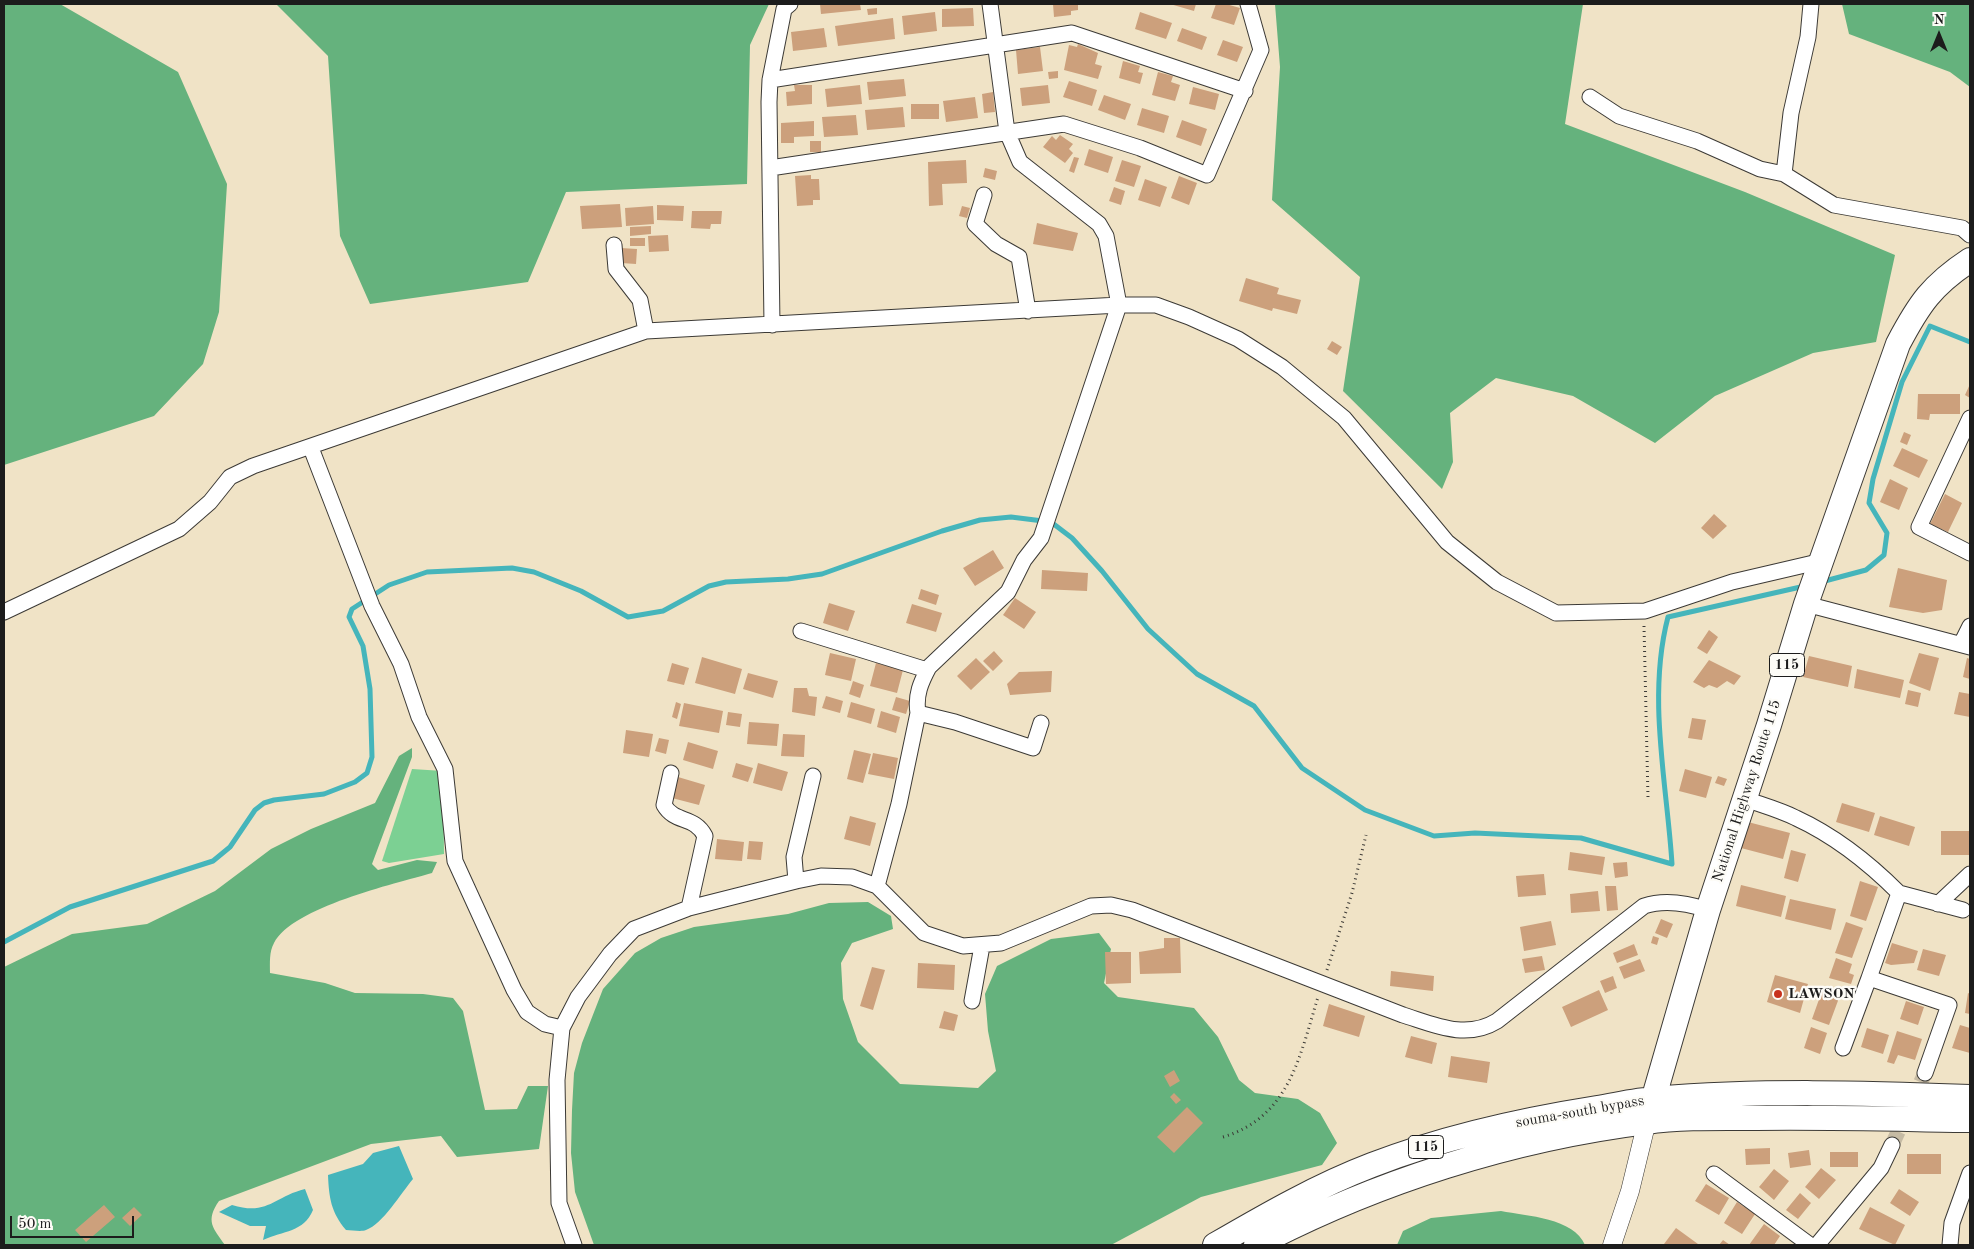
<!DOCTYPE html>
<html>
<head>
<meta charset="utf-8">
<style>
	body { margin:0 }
	#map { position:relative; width:1974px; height:1249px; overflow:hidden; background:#f0e3c6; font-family:"Old Standard TT",serif }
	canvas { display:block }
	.frame { position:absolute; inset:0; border:5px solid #1c1c1c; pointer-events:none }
	.north { position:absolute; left:1914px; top:10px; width:50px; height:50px; -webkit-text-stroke:4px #fdfcf7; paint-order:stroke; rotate:0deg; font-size:14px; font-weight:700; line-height:20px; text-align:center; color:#1c1c1c }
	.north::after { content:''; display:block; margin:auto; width:18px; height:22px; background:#1c1c1c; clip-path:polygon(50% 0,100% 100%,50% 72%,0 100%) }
	.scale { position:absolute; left:10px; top:1216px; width:124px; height:22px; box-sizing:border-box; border:2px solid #1c1c1c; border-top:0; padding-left:6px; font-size:15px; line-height:18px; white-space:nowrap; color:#1c1c1c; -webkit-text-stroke:4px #fdfcf7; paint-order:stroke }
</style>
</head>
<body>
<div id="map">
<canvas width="1974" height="1249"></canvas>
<div class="frame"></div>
<div class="north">N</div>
<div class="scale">50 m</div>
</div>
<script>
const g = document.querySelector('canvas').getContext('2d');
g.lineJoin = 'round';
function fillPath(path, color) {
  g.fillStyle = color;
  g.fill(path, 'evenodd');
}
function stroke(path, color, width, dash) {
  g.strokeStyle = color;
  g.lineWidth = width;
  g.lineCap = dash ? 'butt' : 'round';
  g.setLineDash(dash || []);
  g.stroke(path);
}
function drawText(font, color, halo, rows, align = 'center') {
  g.font = font + ' "Old Standard TT",serif';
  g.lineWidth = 4.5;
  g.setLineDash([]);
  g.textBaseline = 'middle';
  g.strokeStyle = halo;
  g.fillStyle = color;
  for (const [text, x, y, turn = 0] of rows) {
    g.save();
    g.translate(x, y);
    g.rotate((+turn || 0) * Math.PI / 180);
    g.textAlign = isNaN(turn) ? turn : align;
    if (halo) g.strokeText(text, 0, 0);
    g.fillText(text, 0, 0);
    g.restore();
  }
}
const green = new Path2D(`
	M412 769 443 771 444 854 389 863 382 861Z`);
const forest = new Path2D(`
	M4 4H60L178 72 227 184 219 312 203 364 154 416 4 465Z
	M276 4H769L750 45 747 184 566 192 528 282 370 304 340 236 328 56Z
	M1275 4H1583L1565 124 1745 192 1895 255 1876 342 1813 353 1715 396 1655 443 1573 396 1496 378 1450 413 1453 462 1442 489 1343 391 1360 277 1272 200 1280 67Z
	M1842 4H1970V87L1950 72 1849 34Z
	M412 748V757L372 864 378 870 417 860 437 862 432 873C394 884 293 907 274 943 269 952 270 963 270 973L325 983 355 993 423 994 453 998 463 1011 485 1110 517 1109 528 1086H548L539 1149 457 1157 441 1136 371 1144 219 1201C205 1221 213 1228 225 1245H4V967L72 934 147 924 215 891 271 849 311 829 375 803 399 756Z
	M868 902 891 916 893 929 852 943 841 963 843 999 858 1042 900 1084 978 1088 996 1071 988 1031 985 994 997 966 1051 939 1099 933 1111 949 1104 983 1118 997 1194 1008 1218 1037 1239 1080 1255 1093 1298 1099 1320 1113 1337 1143 1322 1165 1201 1197 1111 1245H594L575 1192 571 1153 572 1110 574 1073 582 1043 603 989 635 953 661 938 694 927 788 914 829 903Z
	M1501 1211C1527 1216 1574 1218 1585 1245H1397L1403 1231 1431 1218Z`);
const water = new Path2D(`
	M399 1146 413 1179C401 1193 383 1224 366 1230 361 1232 352 1230 346 1230 331 1212 329 1198 328 1175L363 1164 373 1153Z
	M305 1189 313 1210C304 1232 283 1231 263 1240L266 1226H250L219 1212 232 1205C268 1216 273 1197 305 1189Z`);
const stream = new Path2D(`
	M1821 582 1866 570 1884 555 1887 533 1869 503 1873 479 1902 382 1930 326 1970 342
	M4 942 70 907 213 861 230 847 255 810 264 803 274 800 324 794 355 782 367 773 372 757 370 689 363 646 349 617 352 609 389 585 427 572 512 568 534 572 581 591 628 617 663 611 709 586 726 582 788 579 822 574 942 531 980 520 1011 517 1051 522 1072 538 1102 571 1148 629 1197 674 1254 706 1302 768 1365 810 1434 836 1475 833 1581 838 1672 864C1667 784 1647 697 1668 617L1805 586`);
const building = new Path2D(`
	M820 4H860L861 10 821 14Z
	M1053 4H1078V10L1071 11V15L1054 17Z
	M1170 4H1196L1194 11Z
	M1216 4H1226L1240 8 1234 25 1211 18Z
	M877 8V14L868 15 867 9Z
	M973 8 974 26 942 27V9Z
	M935 12 937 31 904 35 902 16Z
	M1140 12 1172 23 1166 39 1135 29Z
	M893 18 895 39 838 46 835 26Z
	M824 28 827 47 793 51 791 32Z
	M1182 28 1207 37 1202 50 1177 41Z
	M1223 40 1243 47 1237 62 1217 55Z
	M1078 44 1098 53 1095 64 1102 66 1098 79 1064 70 1069 45 1077 47Z
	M1040 47 1043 71 1018 74 1016 50Z
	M1123 61 1140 66 1138 72 1143 73 1140 84 1119 78Z
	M1058 71V78L1049 79 1048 72Z
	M1158 72 1173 76 1171 82 1180 85 1175 101 1152 95Z
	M904 79 906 96 869 100 867 82Z
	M1069 81 1097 90 1092 106 1063 97Z
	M794 85H812V104L787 106 786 92 795 91Z
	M860 85 862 104 827 107 825 89Z
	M1048 85 1050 103 1022 106 1020 88Z
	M1193 87 1219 94 1215 110 1189 104Z
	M993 92 995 112 984 113 982 94Z
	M1104 95 1131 104 1125 120 1098 110Z
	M975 97 978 118 946 122 943 101Z
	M911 104H939V119H911Z
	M903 107 905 127 867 130 865 110Z
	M1142 108 1169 116 1164 133 1137 125Z
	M856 115 858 135 824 137 822 117Z
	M1182 120 1207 129 1201 146 1176 137Z
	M814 121V136L794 137V143H781V123Z
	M1060 135 1073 144 1069 149 1073 153 1065 163 1043 147 1052 136 1056 140Z
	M810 141H821V152H810Z
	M1089 149 1113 157 1108 173 1084 165Z
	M1074 157 1079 158 1074 173 1069 171Z
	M966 160 967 183 942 184 943 205 929 206 928 162Z
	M1122 160 1141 166 1134 187 1115 181Z
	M985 168 997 171 995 180 983 177Z
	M811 175V179H819L820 200H813V205L797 206 795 176Z
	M1179 176 1197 183 1189 205 1171 198Z
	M1145 179 1167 187 1160 207 1138 200Z
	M1114 187 1125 191 1121 205 1109 201Z
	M620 204 622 227 582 229 580 206Z
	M657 205 684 206 683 221 657 220Z
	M653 206 654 224 626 226 625 208Z
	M962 206 970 208 967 218 959 216Z
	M692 211H722L721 224H711L710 229 691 228Z
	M1037 223 1078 233 1073 251 1033 244Z
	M651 226V234L630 236V227Z
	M668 235 669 251 649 252 648 236Z
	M630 238H645V246H630Z
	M621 248 637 249 636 264 621 263Z
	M1246 278 1279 288 1277 294 1301 300 1297 314 1273 308 1272 311 1239 301Z
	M1332 341 1342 347 1337 355 1327 349Z
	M1970 384V398L1965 395Z
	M1918 394H1960V414H1930L1929 420 1917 419Z
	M1904 432 1911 435 1907 445 1900 442Z
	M1902 448 1928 460 1919 478 1893 466Z
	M1890 479 1908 488 1899 510 1880 502Z
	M1945 494 1962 503 1948 532 1930 524Z
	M1714 514 1727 526 1713 539 1701 528Z
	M993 550 1004 568 975 586 963 568Z
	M1898 568 1947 580 1942 610 1923 613 1889 607Z
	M1042 570 1088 573 1087 591 1041 589Z
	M921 589 939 595 936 605 918 599Z
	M1015 598 1036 612 1024 629 1003 615Z
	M829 603 855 611 848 631 823 623Z
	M912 604 942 613 936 632 906 623Z
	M1709 630 1718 637 1707 654 1697 648Z
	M994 651 1003 661 993 671 983 661Z
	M830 653 856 659 851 681 825 675Z
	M1919 653 1939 658 1930 691 1909 683Z
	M1809 656 1852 666 1848 687 1803 677Z
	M702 657 742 669 735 694 695 683Z
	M976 658 990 672 971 690 957 676Z
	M1967 658 1970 659V679L1963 677Z
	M1709 660 1741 676 1734 685 1727 681 1717 688 1709 685 1704 688 1693 682Z
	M672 663 689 668 684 685 667 681Z
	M876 663 903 670 897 693 870 686Z
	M1857 669 1904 680 1900 698 1854 688Z
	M1052 671 1051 692 1010 695 1007 684 1019 672Z
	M748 673 778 681 773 698 743 689Z
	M853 681 864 685 860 698 849 694Z
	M794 688H807L809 696 817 697 815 716 792 712Z
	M1908 690 1921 693 1918 707 1905 704Z
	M1959 692 1970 694V717L1954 714Z
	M826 696 843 701 840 713 822 708Z
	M896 697 910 701 906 714 892 710Z
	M676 702 681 704 677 719 672 717Z
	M851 702 875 709 871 724 847 717Z
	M684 703 723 711 719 733 679 726Z
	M881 711 900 717 896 733 877 727Z
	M728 712 742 714 740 727 726 725Z
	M1692 718 1706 720 1702 740 1688 738Z
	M749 722 779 724 777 746 747 744Z
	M626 730 653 734 649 757 623 753Z
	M783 734 805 735 804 757 781 756Z
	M659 738 669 740 666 754 655 751Z
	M688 742 718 751 713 769 683 760Z
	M854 750 871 754 863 783 847 779Z
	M873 753 898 758 894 779 868 774Z
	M736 763 753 768 748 782 732 777Z
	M758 763 788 772 782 791 753 783Z
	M1685 769 1712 777 1706 798 1679 791Z
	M1718 776 1727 779 1724 786 1715 783Z
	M678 777 705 785 699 805 672 798Z
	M1842 803 1875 813 1869 832 1836 822Z
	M850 816 876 823 870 846 844 839Z
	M1880 816 1915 827 1909 846 1874 835Z
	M1748 822 1790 833 1783 859 1741 848Z
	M1941 831H1970V855H1941Z
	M717 839 744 842 742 861 715 859Z
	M749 841 763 842 761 860 747 859Z
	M1791 850 1806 854 1798 882 1784 878Z
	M1570 852 1605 857 1602 875 1568 870Z
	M1627 862 1628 876 1615 878 1613 863Z
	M1544 874 1546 895 1518 897 1516 876Z
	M1860 881 1878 887 1866 921 1850 916Z
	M1741 885 1786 896 1781 917 1736 906Z
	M1605 886H1616L1618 910 1607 911Z
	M1598 891 1600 911 1571 913 1570 894Z
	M1790 899 1836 909 1831 930 1785 919Z
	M1661 919 1673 924 1667 938 1655 933Z
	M1551 921 1556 945 1524 951 1520 927Z
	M1846 922 1863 928 1852 958 1835 953Z
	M1653 936 1659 938 1657 945 1651 943Z
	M1164 938H1180L1181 973 1140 974 1139 952 1164 948Z
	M1892 943 1918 951 1914 963 1891 965 1885 963Z
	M1634 944 1638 955 1617 963 1613 953Z
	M1923 949 1946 955 1939 976 1917 970Z
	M1105 952H1131V983L1106 984Z
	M1542 956 1545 970 1525 973 1522 959Z
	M1836 958 1852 964 1849 973 1854 975 1851 984 1829 978Z
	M1640 959 1645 971 1624 979 1619 967Z
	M918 963 955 965 954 990 917 988Z
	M872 967 885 970 873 1010 860 1006Z
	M1391 971 1434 976 1433 991 1390 986Z
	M1775 975 1808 984 1800 1013 1767 1002Z
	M1613 976 1617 988 1605 993 1600 981Z
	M1599 990 1608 1010 1571 1027 1562 1007Z
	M1822 991 1839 998 1829 1025 1812 1019Z
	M1968 993 1970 994V1014L1965 1013Z
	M1906 1001 1924 1007 1918 1025 1900 1019Z
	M1329 1004 1365 1016 1359 1037 1323 1026Z
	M944 1011 958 1015 954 1031 939 1028Z
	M1960 1025 1970 1028V1053L1952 1048Z
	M1811 1027 1827 1033 1820 1054 1804 1048Z
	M1867 1028 1889 1035 1883 1054 1861 1047Z
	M1897 1031 1922 1039 1915 1060 1898 1055 1894 1064 1887 1062Z
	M1411 1036 1437 1043 1432 1064 1405 1057Z
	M1451 1056 1490 1062 1487 1083 1448 1077Z
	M1174 1070 1180 1081 1170 1087 1164 1076Z
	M1174 1093 1181 1100 1176 1104 1170 1097Z
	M1187 1107 1203 1123 1174 1153 1157 1137Z
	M1770 1148V1164L1746 1165 1745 1149Z
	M1809 1150 1811 1165 1790 1168 1788 1153Z
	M1830 1152H1858V1167H1830Z
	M1907 1154H1941V1174H1907Z
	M1821 1168 1836 1180 1819 1199 1805 1187Z
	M1774 1169 1789 1181 1774 1200 1759 1187Z
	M1706 1184 1729 1198 1719 1215 1695 1201Z
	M1899 1189 1919 1202 1910 1216 1890 1203Z
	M1800 1193 1811 1203 1798 1219 1786 1210Z
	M1737 1202 1755 1214 1742 1234 1724 1223Z
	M104 1205 115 1217 86 1242 75 1230Z
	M134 1207 142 1215 130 1226 122 1218Z
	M1870 1207 1905 1225 1895 1245 1859 1229Z
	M1764 1224 1780 1236 1774 1245H1749Z
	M1676 1228 1698 1244 1697 1245 1664 1244Z
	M1723 1240 1730 1245H1719Z`);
const minorTunnel = new Path2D(`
	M1892 1145 1925 1073`);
const path = new Path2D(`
	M1644 626 1648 798
	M1327 970 1352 893 1366 835
	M1223 1137C1290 1117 1300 1055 1318 997`);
const minor = new Path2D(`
	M770 80 1072 33 1245 91
	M1590 97 1619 116 1697 141 1760 169 1784 174 1834 205 1962 228 1970 235
	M770 168 1064 124 1140 148 1207 175 1261 50 1248 4
	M1784 174 1791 113 1808 37 1811 4
	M984 195 975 224 996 244 1019 257 1028 311
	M614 245 616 269 640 300 646 331
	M772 325 769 102 770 80 784 9 790 4
	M1970 418 1919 527 1970 553
	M311 448 372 606 401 664 419 717 445 769 455 861 514 990 527 1012 545 1024 562 1028 578 997 610 954 634 929 689 908 796 881 821 876 852 877 877 886 924 933 963 946 1001 943 1091 906 1111 905 1132 910 1403 1015C1435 1025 1466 1040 1497 1021L1644 906C1665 899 1687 903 1708 910
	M1806 604 1970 647
	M4 612 179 529 210 502 230 477 253 466 646 331 1119 305H1156L1189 317 1238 339 1282 367 1344 418 1447 542 1497 582 1556 613 1645 611 1732 582 1822 561
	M801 631 927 670
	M1961 644 1970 626
	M918 713 955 722 1033 748 1041 723
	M671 773 664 805C675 824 694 815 705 836L689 908
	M1745 799C1762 805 1780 810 1796 818 1835 836 1869 863 1899 893L1869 978 1949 1005 1925 1073
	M796 881 794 857 813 776
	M877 886 899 804 918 713C915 695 921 682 929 667L1008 592 1024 560 1041 538 1119 305 1106 236 1099 224 1020 162 1007 132 990 4
	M1899 893 1963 910
	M1938 904 1970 874
	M972 1001 982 946
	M562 1028 557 1080 559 1203 574 1245
	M1843 1048 1869 978
	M1714 1174 1810 1245
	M1817 1245 1881 1168 1892 1145
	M1950 1245 1952 1223 1970 1173`);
const tertiary = new Path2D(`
	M1612 1245 1630 1191 1647 1121`);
const trunk = new Path2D(`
	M1647 1121 1708 910 1769 725 1806 604 1898 344C1919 304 1932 285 1970 260
	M1215 1245C1265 1216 1317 1186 1372 1165 1444 1137 1521 1120 1597 1108 1616 1105 1636 1100 1655 1099 1760 1090 1866 1093 1970 1097
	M1256 1245C1376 1182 1511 1139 1646 1122 1682 1117 1719 1118 1755 1118 1827 1117 1899 1119 1970 1120`);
const markers = [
	[1778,994,5,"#c8321e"]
];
const shields = [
	[1787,665,35],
	[1426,1147,35]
];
const shieldNames = [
	["115",1787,665],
	["115",1426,1147]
];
const streetNames = [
	["National Highway Route 115",1747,791,-72],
	["souma-south bypass",1580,1112,-10]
];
const poiNames = [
	["LAWSON",1788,994]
];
fillPath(green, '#7cd093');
fillPath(forest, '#65b27d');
fillPath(water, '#45b5bb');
stroke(stream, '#45b5bb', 5);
fillPath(building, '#cca07c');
stroke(minorTunnel, '#c6bba4', 15, [15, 8]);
stroke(minor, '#3c3a36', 17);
stroke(tertiary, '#3c3a36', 19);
stroke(trunk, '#3c3a36', 26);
stroke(path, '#3c3a36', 3, [1, 4]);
stroke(minor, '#fff', 15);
stroke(tertiary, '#fff', 18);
stroke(trunk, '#fff', 24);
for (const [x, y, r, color] of markers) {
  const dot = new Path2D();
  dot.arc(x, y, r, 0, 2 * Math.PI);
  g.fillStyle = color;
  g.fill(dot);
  stroke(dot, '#fdfcf7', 2);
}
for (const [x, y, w] of shields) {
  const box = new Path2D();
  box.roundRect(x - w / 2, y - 11.5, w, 23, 4);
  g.fillStyle = '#fdfcf7';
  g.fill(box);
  stroke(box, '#1c1c1c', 1);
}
drawText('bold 14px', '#1c1c1c', null, shieldNames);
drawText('15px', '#1c1c1c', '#fdfcf7', streetNames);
drawText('bold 15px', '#1c1c1c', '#fdfcf7', poiNames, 'left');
</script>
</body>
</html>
